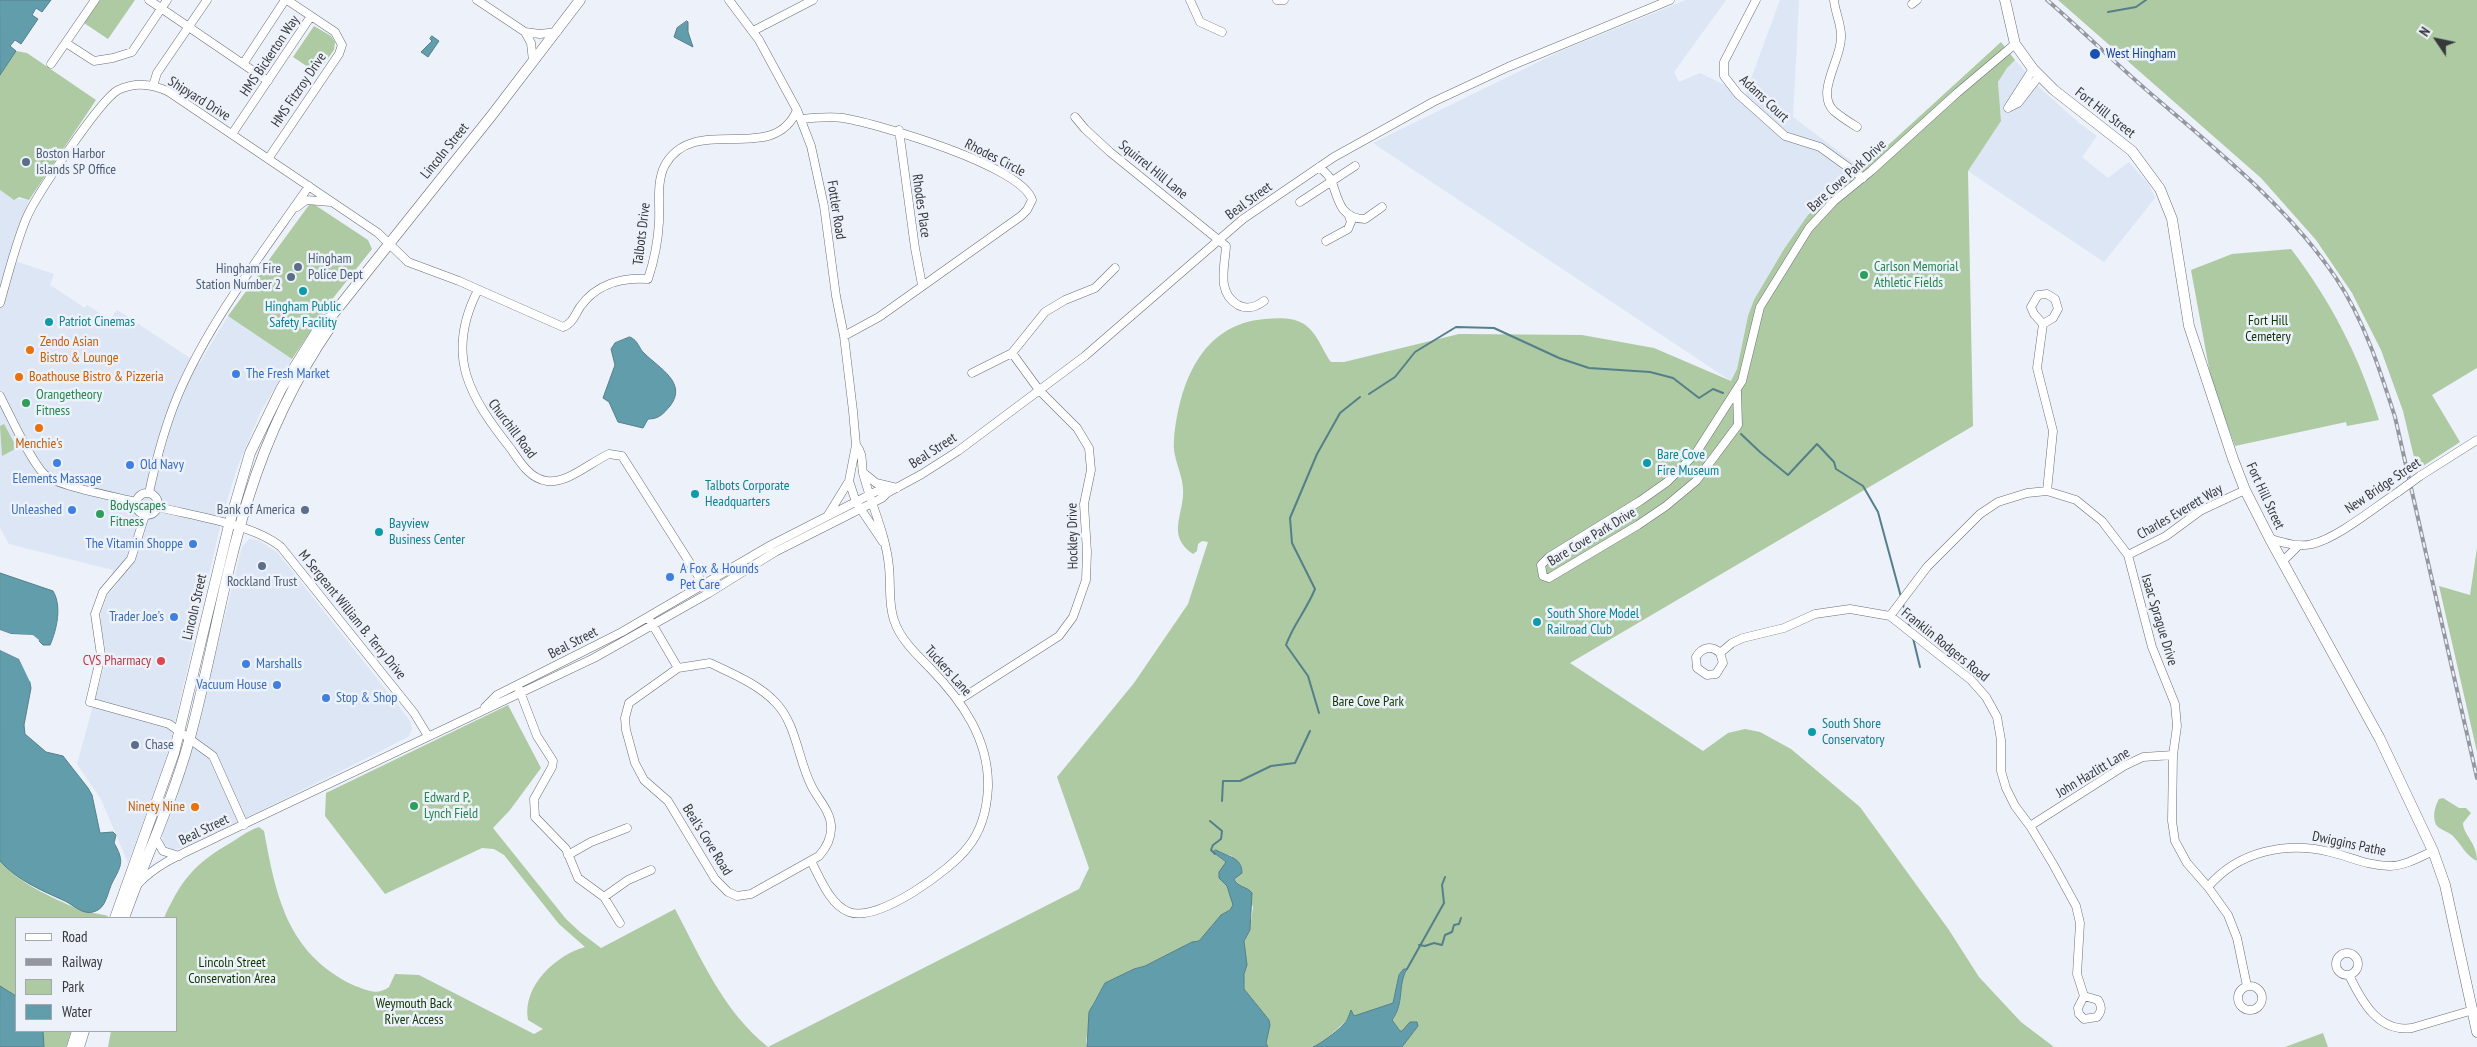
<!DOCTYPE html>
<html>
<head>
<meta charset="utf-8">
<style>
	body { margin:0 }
	#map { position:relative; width:2477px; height:1047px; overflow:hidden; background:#ecf1fa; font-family:"PT Sans Narrow",sans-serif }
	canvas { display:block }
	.legend { position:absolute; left:15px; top:917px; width:162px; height:115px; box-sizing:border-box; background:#ecf1fa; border:1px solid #a3a7ae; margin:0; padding:6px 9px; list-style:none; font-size:15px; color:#36383b }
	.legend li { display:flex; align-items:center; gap:10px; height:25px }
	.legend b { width:25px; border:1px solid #a3a7ae }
	.north { position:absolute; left:2412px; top:15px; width:50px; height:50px; -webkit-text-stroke:4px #ecf1fa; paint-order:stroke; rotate:304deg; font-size:14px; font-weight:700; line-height:20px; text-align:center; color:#36383b }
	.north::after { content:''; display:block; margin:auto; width:18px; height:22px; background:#36383b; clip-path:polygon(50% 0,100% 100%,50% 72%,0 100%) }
</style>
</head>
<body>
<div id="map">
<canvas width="2477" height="1047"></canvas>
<ul class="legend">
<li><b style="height:6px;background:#fff"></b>Road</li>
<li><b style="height:6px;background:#94989e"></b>Railway</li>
<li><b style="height:14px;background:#adcaa2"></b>Park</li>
<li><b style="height:14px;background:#629dab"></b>Water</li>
</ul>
<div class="north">N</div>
</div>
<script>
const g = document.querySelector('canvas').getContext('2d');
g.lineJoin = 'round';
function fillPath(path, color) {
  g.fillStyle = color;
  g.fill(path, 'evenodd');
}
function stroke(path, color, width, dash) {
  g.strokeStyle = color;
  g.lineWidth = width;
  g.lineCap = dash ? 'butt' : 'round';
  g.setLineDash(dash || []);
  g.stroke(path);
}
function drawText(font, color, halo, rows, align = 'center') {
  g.font = font + ' "PT Sans Narrow",sans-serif';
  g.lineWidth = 5;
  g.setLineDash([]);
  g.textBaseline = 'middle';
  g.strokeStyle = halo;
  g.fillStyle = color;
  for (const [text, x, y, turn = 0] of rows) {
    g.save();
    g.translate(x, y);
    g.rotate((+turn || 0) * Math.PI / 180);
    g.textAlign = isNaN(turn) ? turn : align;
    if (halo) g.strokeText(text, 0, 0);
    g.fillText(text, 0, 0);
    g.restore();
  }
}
const built = new Path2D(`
	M1686 0H1726L1674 72 1679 82 1700 73 1745 95 1780 0H1799L1793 117 1862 169 1826 198 1808 215 1784 249 1748 316 1737 369 1731 381 1373 143 1561 51Z
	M2015 60 2040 88 2079 123 2097 136 2082 157 2108 178 2129 162 2149 185 2155 198 2104 262 1968 171 2001 121 1998 82 2007 68Z
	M0 190 11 198 29 200 9 259 54 274 50 285 85 308 87 305 110 320 117 310 199 364 228 316 292 359 261 411 237 468 223 514 167 756 128 863 101 799 77 764 105 663 106 651 100 622 101 613 107 596 119 582 112 576 113 570 9 544 0 528Z
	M249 539 258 540 277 552 401 709 411 722 412 729 409 736 379 752 189 846 172 850 164 844 162 835 189 760 242 547Z`);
const green = new Path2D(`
	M100 0H135L108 39 84 23Z
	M2058 0H2477V368L2432 395 2460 442 2417 470 2403 411 2381 350 2352 293 2316 240 2261 178Z
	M314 26 331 36 335 42 334 50 317 73 293 57Z
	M2001 42 2015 60 2007 68 1998 82 2001 121 1968 171 1973 426 1570 663 1703 751 1728 733 1745 729 1760 732 1791 749 1860 807 1949 930 1979 977 2021 1022 2054 1047H1402L1415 1030 1400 1031 1392 1020C1405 1003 1396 984 1406 972L1399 975 1393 1003 1354 1016 1351 1011 1348 1019 1321 1044 1313 1047H1268L1266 1043 1270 1025 1269 1020 1244 989V974L1247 965 1244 941 1250 930 1253 907 1245 887H1241L1234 879 1237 877 1232 856 1216 851 1221 859 1226 862 1227 886 1234 905 1230 910 1221 915 1199 941 1192 942 1145 966 1134 969 1105 983 1092 1005 1086 1041 1087 1047H108L111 1031H176V918H164C181 880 195 863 232 842 240 837 249 830 259 827L264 831C276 896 287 953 353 985 366 990 377 996 389 987L395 974 419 975 534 1034 543 1029 528 1020C522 986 556 955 585 947L559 924 504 855 494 849 482 848 385 894 325 816 326 793 508 705 541 768 510 810 493 828 566 919 580 932 601 948 675 909C701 958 723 1011 768 1047L1079 889 1089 868 1057 777 1134 683 1188 604 1208 542 1202 541 1198 544 1197 551 1193 554C1165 535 1185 514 1183 488 1182 472 1172 457 1174 440 1179 384 1201 324 1265 319 1278 318 1291 317 1302 323 1317 331 1322 350 1331 362H1344L1459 334 1582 335 1654 348 1731 381 1737 369 1748 316 1754 300 1784 249 1808 215 1826 198 1862 169Z
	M16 51 27 53 96 100 29 200 19 197 14 200 0 190V75Z
	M309 205H315L368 240 372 249 330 302 292 359 228 316Z
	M2291 249C2331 301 2360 358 2379 420L2347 426 2346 422 2235 446 2211 379 2191 270 2232 254Z
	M4 424 17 448 2 456 0 426Z
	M2477 548V752L2439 586 2470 595Z
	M2443 798 2459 808H2466L2471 813 2463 823C2463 835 2477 842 2477 861 2466 856 2461 844 2453 836 2448 831 2436 829 2435 822 2433 814 2435 806 2439 799Z
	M0 861C20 884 51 897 78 909 88 913 98 913 108 916L107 918H16V996L0 986Z
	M43 1031H71L66 1047H44Z
	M2323 1033 2328 1047H2285Z`);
const water = new Path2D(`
	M0 0H51L42 12 36 8 32 15 38 19 21 44 15 40 10 46 16 51 0 75Z
	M687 21 688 22V32L693 47 674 37 677 28Z
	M432 36 439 41 428 57 421 52 432 41 430 39Z
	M630 337C639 341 638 348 645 354 659 368 688 383 670 406 663 414 659 419 648 419L643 428 618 422 609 402 603 398 615 365 611 349 615 343Z
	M0 573 53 591C62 606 57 629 50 645H43L33 635 11 634 0 630Z
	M0 650 19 659 29 678 31 688 24 725 25 734 46 752 63 756 88 788 92 795 100 833 113 832 116 835 114 843C124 860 122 865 113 881 107 892 107 909 93 912 83 915 73 905 65 901 41 890 18 881 0 861Z
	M1216 850C1228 857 1242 857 1242 873L1234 879C1238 888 1247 886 1252 893L1250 930 1244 941 1247 965 1244 974V989L1269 1020 1270 1025 1266 1043 1268 1047H1087L1089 1012 1105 983 1134 969 1145 966 1192 942 1199 941 1221 915 1230 910 1233 905 1227 886 1219 878V872L1226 862 1213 852Z
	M1404 969H1407C1397 986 1405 1002 1392 1020L1400 1031H1402L1410 1022H1417L1418 1026 1402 1047H1313C1321 1044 1346 1025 1348 1018 1349 1015 1350 1013 1351 1010L1354 1016 1393 1003 1399 975Z
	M0 986 16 996V1031H43L44 1047H0Z`);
const pier = new Path2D(`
	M0 630 11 634 33 635 39 640 38 644 32 638 10 636 0 632Z
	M1 648 21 658 31 677 30 682 19 659 0 650Z`);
const stream = new Path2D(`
	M2108 12 2136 7 2146 0
	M1369 394 1395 377 1415 352 1456 327 1494 328 1559 358 1589 368 1650 372 1673 378 1699 398 1713 389 1723 393
	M1741 434 1760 452 1788 475 1817 444 1834 462 1836 469 1863 486 1878 512 1901 597
	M1903 604 1910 628
	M1913 638 1920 667
	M1319 713 1308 676 1286 645C1294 623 1306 611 1315 589L1292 543 1290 518 1317 454 1340 413 1360 397
	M1222 801 1223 781H1240L1271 766 1295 763 1310 731
	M1210 821 1222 831 1221 839 1213 845 1211 850 1215 854
	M1419 945 1425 946 1434 943 1442 945 1445 935 1452 932 1454 925 1459 924 1461 918
	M1407 969 1444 903 1442 885 1445 877`);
const minor = new Path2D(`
	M149 0 268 81
	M477 0 525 32 531 43 533 61
	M729 0 759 40 797 110 811 146 824 206 836 296 844 336 853 411 856 445 849 481 856 502 883 542
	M1190 0 1200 22 1222 32
	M1277 0H1284
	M1756 0 1724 62V76L1738 94 1785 136 1820 147 1863 178
	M1834 0C1835 13 1842 25 1841 38 1841 60 1815 93 1834 111 1841 117 1849 122 1857 127
	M1912 4 1917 0
	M753 31 813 0
	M525 32 540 34 557 32
	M66 43 94 61 113 58 132 52 167 0
	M51 64 95 0
	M243 64 285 0
	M153 86 157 73 207 0
	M2008 108 2033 69
	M2008 108 2018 103 2039 76
	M1075 117 1085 129 1110 152 1226 246C1225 267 1216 292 1238 305 1247 310 1256 307 1264 301
	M801 119C815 118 830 116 843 118 879 124 1022 166 1032 200L1027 210 1021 216 879 317 844 336
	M899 130 915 248 922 285
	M232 134 311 16
	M268 159 339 54 342 45 335 32 287 0
	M1319 167C1324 171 1330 176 1332 182 1338 200 1341 219 1365 219L1382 207
	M1300 202 1355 166
	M297 207 306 200 331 202
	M1326 241 1348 229 1351 222 1349 216
	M478 290C444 356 470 397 511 449 520 462 530 479 547 481 567 484 591 462 609 454L622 456 709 593
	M0 303C8 275 15 246 26 219 35 197 100 100 118 90 135 82 153 84 169 92L378 233 408 262 459 281 563 327C572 324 575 315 580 307 596 284 622 277 648 279 654 261 658 241 659 222 660 204 656 182 665 165 695 112 773 167 797 110
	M2043 324 2034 314 2031 307 2038 295 2047 294 2055 299 2058 309 2053 318 2043 324 2037 368 2053 431 2047 491
	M972 373 1012 353 1045 312 1065 300 1095 288 1115 268
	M1737 391 1738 425 1696 481 1666 506 1638 525 1549 578 1543 576 1541 565 1549 557 1640 501 1667 482 1696 453 1742 381 1760 307 1809 228 1834 201 1871 171 1957 93 2015 44
	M0 396C10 415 30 460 44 474 56 486 117 497 136 502
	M865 474 876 483 897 488
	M2420 476 2477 440
	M136 504a11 11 0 1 1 22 0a11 11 0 1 1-22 0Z
	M149 493C156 460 165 426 178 395 209 322 264 251 309 186
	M158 507C194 516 253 524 281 547L414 713 428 736
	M145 515 131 559 103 592 95 614 101 655 90 702 169 724 213 756 244 825
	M828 515 849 481
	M2270 539C2283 542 2298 548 2312 544 2338 538 2375 507 2398 492
	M2128 555 2166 536 2200 511 2245 490
	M2282 562 2299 545
	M1890 616 1927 567 1980 514 1998 502 2027 493 2047 491 2076 500 2102 521 2128 555 2152 647 2175 704 2177 726 2173 755 2172 821 2175 841 2187 863 2208 887 2228 915 2237 938 2247 986
	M651 622 678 668
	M1720 653C1712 645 1702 647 1696 657L1697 668 1707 675 1716 674 1723 663 1720 653 1732 643 1743 638 1784 628 1815 614 1850 609 1890 616 1971 680 1986 697 1997 717 2001 740V771L2006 788 2015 806 2030 826 2053 864 2076 906 2080 923 2077 974 2084 996 2098 1000C2102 1007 2102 1011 2097 1017L2084 1019 2079 1014 2078 1008 2084 996
	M710 663C731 673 760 685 776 703 797 725 798 761 812 787 818 799 830 811 831 825 832 837 827 847 819 856L751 894 737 896 728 892 715 879 668 801 644 780 635 763 626 730 625 718 629 703 678 668Z
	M519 689 537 736 553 761 552 767 534 799 535 817 566 849 578 878 604 897 620 923
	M959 700 1059 636 1073 617 1086 580 1087 552 1084 504 1091 470 1089 448 1077 428 1039 390 1012 353
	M485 707 497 695 622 632 771 545 877 491 887 493
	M2030 826 2124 766 2143 757 2173 755
	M156 839 163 851 179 856
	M568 855 591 842 627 828
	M811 861C820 878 830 905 849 912 878 923 951 870 968 847 982 830 987 809 988 787 989 739 962 701 930 668 916 654 900 639 894 620 888 603 891 585 889 567 886 534 871 505 863 473 861 462 864 454 856 445
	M138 884C159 861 192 850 219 836L594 658 709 593 775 552 882 498 887 493 922 474 958 451 1085 356 1243 219 1334 157 1433 102 1508 67 1670 0
	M2208 887C2238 851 2287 841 2330 852 2351 857 2368 866 2390 866 2404 866 2420 857 2433 851
	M604 897 628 880 651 870
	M2336 964a11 11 0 1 1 22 0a11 11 0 1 1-22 0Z
	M2349 975C2361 1000 2378 1033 2412 1028L2473 1010
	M2238 998a12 12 0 1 1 24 0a12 12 0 1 1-24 0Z`);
const major = new Path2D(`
	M2005 0 2015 44 2033 69 2054 90 2132 151 2160 189 2172 219 2189 326 2233 459 2245 490 2270 539 2380 739 2433 851 2445 885 2477 1032
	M115 918 174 753 229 525 250 453 281 389 324 320 330 318 492 115 580 0
	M124 918C145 859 172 802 189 741 211 661 223 578 248 499 267 438 295 378 331 326L330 318
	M72 1047 77 1031
	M79 1047 84 1031`);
const rail = new Path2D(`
	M2047 0C2084 32 2119 67 2157 99 2221 154 2288 207 2336 278 2364 320 2380 370 2395 417L2477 778`);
const minorBridge = new Path2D(`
	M2398 492 2420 476`);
const markers = [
	[2095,54,6,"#1a4fb4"],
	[26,162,5,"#5c6f8a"],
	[298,267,5,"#5c6f8a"],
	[1864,275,5,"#2e9e5b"],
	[291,277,5,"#5c6f8a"],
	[303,291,5,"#0f9aa8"],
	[49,322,5,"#0f9aa8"],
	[30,350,5,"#e8710a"],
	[236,374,5,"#3f7fe0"],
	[19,377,5,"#e8710a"],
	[26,403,5,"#2e9e5b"],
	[39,428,5,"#e8710a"],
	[57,463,5,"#3f7fe0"],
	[1647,463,5,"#0f9aa8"],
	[130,465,5,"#3f7fe0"],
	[695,494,5,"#0f9aa8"],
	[72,510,5,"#3f7fe0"],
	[305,510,5,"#5c6f8a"],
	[100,514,5,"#2e9e5b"],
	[379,532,5,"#0f9aa8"],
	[193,544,5,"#3f7fe0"],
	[262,566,5,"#5c6f8a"],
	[670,577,5,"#3f7fe0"],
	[174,617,5,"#3f7fe0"],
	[1537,622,5,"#0f9aa8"],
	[161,661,5,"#e0444e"],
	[246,664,5,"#3f7fe0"],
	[277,685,5,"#3f7fe0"],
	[326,698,5,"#3f7fe0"],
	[1812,732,5,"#0f9aa8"],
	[135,745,5,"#5c6f8a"],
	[414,806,5,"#2e9e5b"],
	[195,807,5,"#e8710a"]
];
const transitNames = [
	["West Hingham",2106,54]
];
const streetNames = [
	["HMS Bickerton Way",270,56,-56],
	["HMS Fitzroy Drive",299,90,-56],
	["Shipyard Drive",199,99,32],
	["Adams Court",1764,99,43],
	["Fort Hill Street",2105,113,38],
	["Lincoln Street",445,151,-51],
	["Rhodes Circle",995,158,27],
	["Squirrel Hill Lane",1153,170,39],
	["Bare Cove Park Drive",1847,176,-42],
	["Beal Street",1249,201,-36],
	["Rhodes Place",921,206,82],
	["Fottler Road",836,210,81],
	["Talbots Drive",642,234,-83],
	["Churchill Road",512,429,53],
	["Beal Street",933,451,-33],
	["New Bridge Street",2383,486,-34],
	["Fort Hill Street",2265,496,65],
	["Charles Everett Way",2180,512,-30],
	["Hockley Drive",1073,536,-91],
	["Bare Cove Park Drive",1592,537,-31],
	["Lincoln Street",195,607,-77],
	["M Sergeant William B. Terry Drive",352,615,51],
	["Isaac Sprague Drive",2159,620,73],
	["Beal Street",573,643,-27],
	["Franklin Rodgers Road",1945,645,39],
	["Tuckers Lane",948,671,48],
	["John Hazlitt Lane",2093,773,-31],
	["Beal Street",204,830,-26],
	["Beal's Cove Road",707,840,58],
	["Dwiggins Pathe",2349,844,12]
];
const serviceNames = [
	["Boston Harbor",36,154],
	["Islands SP Office",36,170],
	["Hingham",308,259],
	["Police Dept",308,275],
	["Hingham Fire",281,269,"right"],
	["Station Number 2",281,285,"right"],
	["Bank of America",295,510,"right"],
	["Rockland Trust",262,582,"center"],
	["Chase",145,745]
];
const leisureNames = [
	["Carlson Memorial",1874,267],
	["Athletic Fields",1874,283],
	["Orangetheory",36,395],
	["Fitness",36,411],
	["Bodyscapes",110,506],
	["Fitness",110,522],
	["Edward P.",424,798],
	["Lynch Field",424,814]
];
const cultureNames = [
	["Hingham Public",303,307,"center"],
	["Safety Facility",303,323,"center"],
	["Patriot Cinemas",59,322],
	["Bare Cove",1657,455],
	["Fire Museum",1657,471],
	["Talbots Corporate",705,486],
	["Headquarters",705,502],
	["Bayview",389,524],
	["Business Center",389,540],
	["South Shore Model",1547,614],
	["Railroad Club",1547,630],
	["South Shore",1822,724],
	["Conservatory",1822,740]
];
const parkNames = [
	["Fort Hill",2268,321],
	["Cemetery",2268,337],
	["Bare Cove Park",1368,702],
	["Lincoln Street",232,963],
	["Conservation Area",232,979],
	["Weymouth Back",414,1004],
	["River Access",414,1020]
];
const foodNames = [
	["Zendo Asian",40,342],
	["Bistro & Lounge",40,358],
	["Boathouse Bistro & Pizzeria",29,377],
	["Menchie's",39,444,"center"],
	["Ninety Nine",185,807,"right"]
];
const shopNames = [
	["The Fresh Market",246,374],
	["Old Navy",140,465],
	["Elements Massage",57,479,"center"],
	["Unleashed",62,510,"right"],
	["The Vitamin Shoppe",183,544,"right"],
	["A Fox & Hounds",680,569],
	["Pet Care",680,585],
	["Trader Joe's",164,617,"right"],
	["Marshalls",256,664],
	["Vacuum House",267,685,"right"],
	["Stop & Shop",336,698]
];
const healthNames = [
	["CVS Pharmacy",151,661]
];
fillPath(built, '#dce6f4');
fillPath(green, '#adcaa2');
fillPath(water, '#629dab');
stroke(water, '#557f89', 1);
fillPath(pier, '#ecf1fa');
stroke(stream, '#557f89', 2);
stroke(minor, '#6a6f76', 9);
stroke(major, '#6a6f76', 11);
stroke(minor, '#fff', 8);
stroke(major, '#fff', 10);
stroke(rail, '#94989e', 4);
stroke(rail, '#ecf1fa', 2, [5.5]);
stroke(minorBridge, '#6a6f76', 9, []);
stroke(minorBridge, '#fff', 8);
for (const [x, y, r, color] of markers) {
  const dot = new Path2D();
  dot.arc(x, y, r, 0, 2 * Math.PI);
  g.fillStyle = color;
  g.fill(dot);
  stroke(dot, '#ecf1fa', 2);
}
drawText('14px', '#164399', '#ecf1fa', transitNames, 'left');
drawText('14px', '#36383b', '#ecf1fa', streetNames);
drawText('14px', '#4e5e75', '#ecf1fa', serviceNames, 'left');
drawText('14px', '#27864d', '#ecf1fa', leisureNames, 'left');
drawText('14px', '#0d838f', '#ecf1fa', cultureNames, 'left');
drawText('14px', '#103700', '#ecf1fa', parkNames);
drawText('14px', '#c56008', '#ecf1fa', foodNames, 'left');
drawText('14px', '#366cbe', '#ecf1fa', shopNames, 'left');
drawText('14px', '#be3a42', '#ecf1fa', healthNames, 'right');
</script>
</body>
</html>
